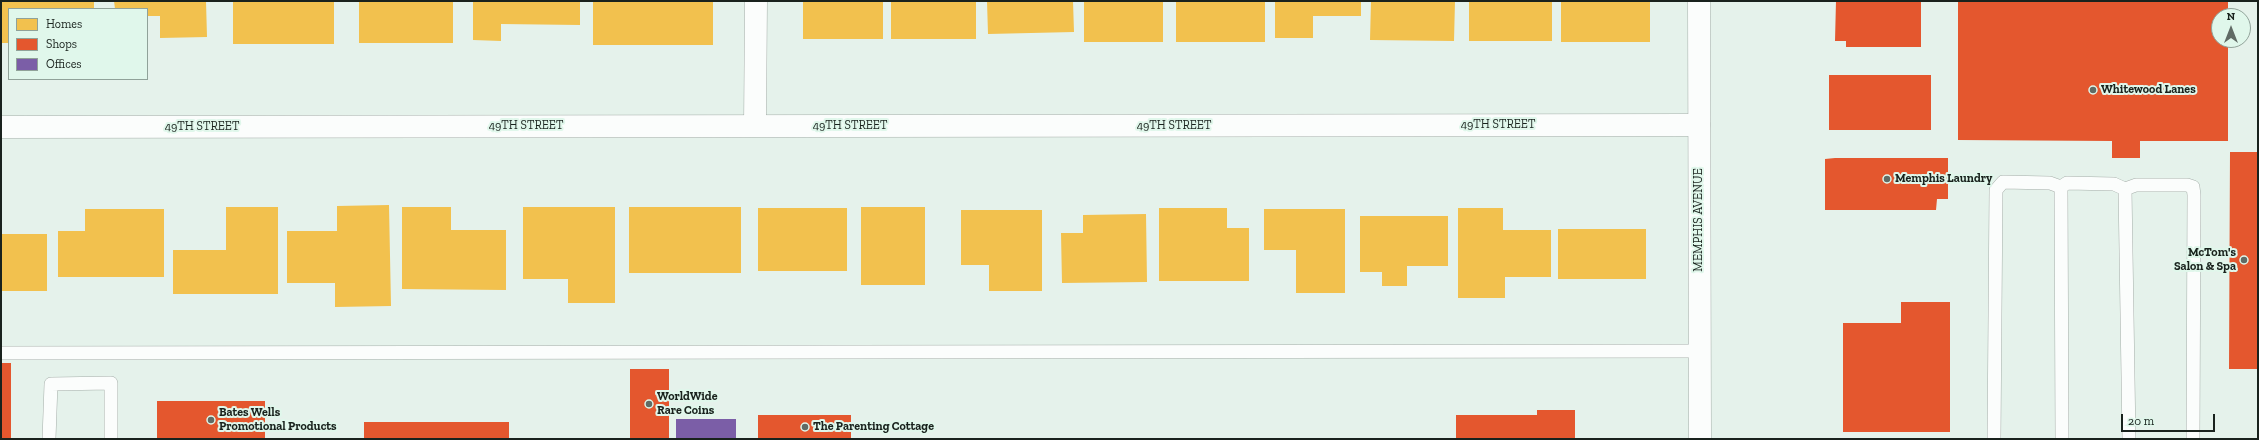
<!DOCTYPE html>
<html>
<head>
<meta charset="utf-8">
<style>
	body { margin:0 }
	#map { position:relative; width:2259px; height:440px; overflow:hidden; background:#e5f2eb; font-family:"Zilla Slab",serif }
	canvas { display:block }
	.frame { position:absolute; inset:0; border:2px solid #19221d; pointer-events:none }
	.legend { position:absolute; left:8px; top:8px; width:140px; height:72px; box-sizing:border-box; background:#e0f7eb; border:1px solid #90a299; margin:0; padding:5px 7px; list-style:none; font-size:12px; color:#19221d }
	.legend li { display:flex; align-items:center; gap:8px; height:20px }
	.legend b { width:20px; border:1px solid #90a299 }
	.north { position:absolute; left:2211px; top:8px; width:40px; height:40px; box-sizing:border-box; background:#e0f7eb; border:1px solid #90a299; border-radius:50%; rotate:0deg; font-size:11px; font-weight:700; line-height:16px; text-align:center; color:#19221d }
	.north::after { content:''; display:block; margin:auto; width:14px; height:18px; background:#606b65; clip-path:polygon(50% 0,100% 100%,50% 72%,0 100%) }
	.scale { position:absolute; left:2121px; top:414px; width:94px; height:18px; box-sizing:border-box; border:2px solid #19221d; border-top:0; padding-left:5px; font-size:12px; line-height:14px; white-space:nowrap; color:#19221d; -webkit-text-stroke:3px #e0f7eb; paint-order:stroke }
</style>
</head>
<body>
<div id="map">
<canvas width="2259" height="440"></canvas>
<div class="frame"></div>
<ul class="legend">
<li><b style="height:11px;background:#f2c14e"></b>Homes</li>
<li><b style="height:11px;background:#e4572e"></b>Shops</li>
<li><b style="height:11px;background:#7b5ea7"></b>Offices</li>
</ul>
<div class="north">N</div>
<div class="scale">20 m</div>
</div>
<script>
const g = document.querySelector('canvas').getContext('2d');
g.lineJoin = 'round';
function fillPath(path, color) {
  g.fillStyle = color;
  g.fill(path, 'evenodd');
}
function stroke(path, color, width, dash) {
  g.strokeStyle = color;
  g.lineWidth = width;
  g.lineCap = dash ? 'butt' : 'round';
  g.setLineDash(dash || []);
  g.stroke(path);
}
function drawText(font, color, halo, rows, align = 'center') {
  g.font = font + ' "Zilla Slab",serif';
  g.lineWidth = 4;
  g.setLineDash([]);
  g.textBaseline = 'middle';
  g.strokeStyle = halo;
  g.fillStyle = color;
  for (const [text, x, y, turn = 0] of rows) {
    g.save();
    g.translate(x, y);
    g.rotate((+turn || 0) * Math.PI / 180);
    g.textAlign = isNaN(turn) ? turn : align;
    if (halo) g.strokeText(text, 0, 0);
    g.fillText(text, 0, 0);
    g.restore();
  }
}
const homes = new Path2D(`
	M1 1H94V9H9V43H1Z
	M114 1H206L207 37 160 38V16H147V9H115Z
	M233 1H334V44H233Z
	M359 1H453V43H359Z
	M473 1H580V25L501 24V41L473 40Z
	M593 1H713V45H593Z
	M803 1H883V39H803Z
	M891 1H976V39H891Z
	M987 1H1073L1074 32 988 34Z
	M1084 1H1163V42H1084Z
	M1176 1H1265V42H1176Z
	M1275 1H1361V16H1313V38H1275Z
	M1371 1H1455L1454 41 1370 40Z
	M1469 1H1552V41H1469Z
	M1561 1H1650V42H1561Z
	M389 205 391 306 335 307V283H287V231H337V206Z
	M226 207H278V294H173V250H226Z
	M402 207H451V230H506V290L402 289Z
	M523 207H615V303H568V279H523Z
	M629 207H741V273H629Z
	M861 207H925V285H861Z
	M758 208H847V271H758Z
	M1159 208H1227V228H1249V281H1159Z
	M1458 208H1503V230H1551V277H1505V298H1458Z
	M85 209H164V277H58V231H85Z
	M1264 209H1345V293H1296V250H1264Z
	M961 210H1042V291H989V265H961Z
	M1146 214 1147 282 1062 283 1061 233H1083V215Z
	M1360 216H1448V266H1407V286H1382V272H1360Z
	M1558 229H1646V279H1558Z
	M1 234H47V291H1Z`);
const shops = new Path2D(`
	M1836 1 1921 2V47H1846V41H1835Z
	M1958 1H2228V16H2219V40H2228V141H2140V158H2112V141L1958 140Z
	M1829 75H1931V130H1829Z
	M2230 152H2258V369H2229Z
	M1835 158H1948V199H1937L1936 210H1825V159Z
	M1901 302H1950V432H1843V323H1901Z
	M1 363H11V439H1Z
	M630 369H669V439H630Z
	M157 401H265V439H157Z
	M1537 410H1575V439H1456V415H1537Z
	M758 415H851V439H758Z
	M364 422H509V439H364Z`);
const offices = new Path2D(`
	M676 419H736V439H676Z`);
const lane = new Path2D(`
	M2061 187 2067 183 2114 184 2125 189 2136 185H2187L2193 187 2194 195 2193 439
	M2061 187 2062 439
	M2125 189 2129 439
	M1 353 1699 351
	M49 439 51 384 111 383V439
	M1994 439 1996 190 2003 182 2050 183 2061 187`);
const street = new Path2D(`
	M755 126 756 1
	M1 127 1699 125`);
const secondary = new Path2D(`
	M1699 1 1700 439`);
const markers = [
	[2093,90,4,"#606b65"],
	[1887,179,4,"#606b65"],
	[2244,260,4,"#606b65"],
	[649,404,4,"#606b65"],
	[211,420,4,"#606b65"],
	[805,427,4,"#606b65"]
];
const poiNames = [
	["Whitewood Lanes",2101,90],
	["Memphis Laundry",1895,179],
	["McTom's",2236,253,"right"],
	["Salon & Spa",2236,267,"right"],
	["WorldWide",657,397],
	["Rare Coins",657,411],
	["Bates Wells",219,413],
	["Promotional Products",219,427],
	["The Parenting Cottage",813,427]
];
const streetNames = [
	["49TH STREET",1498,125],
	["49TH STREET",526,126],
	["49TH STREET",850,126],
	["49TH STREET",1174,126],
	["49TH STREET",202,127],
	["MEMPHIS AVENUE",1699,220,-90]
];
fillPath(homes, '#f2c14e');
fillPath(shops, '#e4572e');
fillPath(offices, '#7b5ea7');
stroke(lane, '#a5aea9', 14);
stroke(street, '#a5aea9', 23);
stroke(secondary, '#a5aea9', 23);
stroke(lane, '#fbfdfc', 13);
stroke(street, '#fbfdfc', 22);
stroke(secondary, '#fbfdfc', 22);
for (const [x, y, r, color] of markers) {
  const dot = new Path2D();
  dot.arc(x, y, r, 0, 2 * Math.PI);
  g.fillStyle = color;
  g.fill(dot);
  stroke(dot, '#e0f7eb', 1.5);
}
drawText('bold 12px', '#19221d', '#e0f7eb', poiNames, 'left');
drawText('12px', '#19221d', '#e0f7eb', streetNames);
</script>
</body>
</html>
